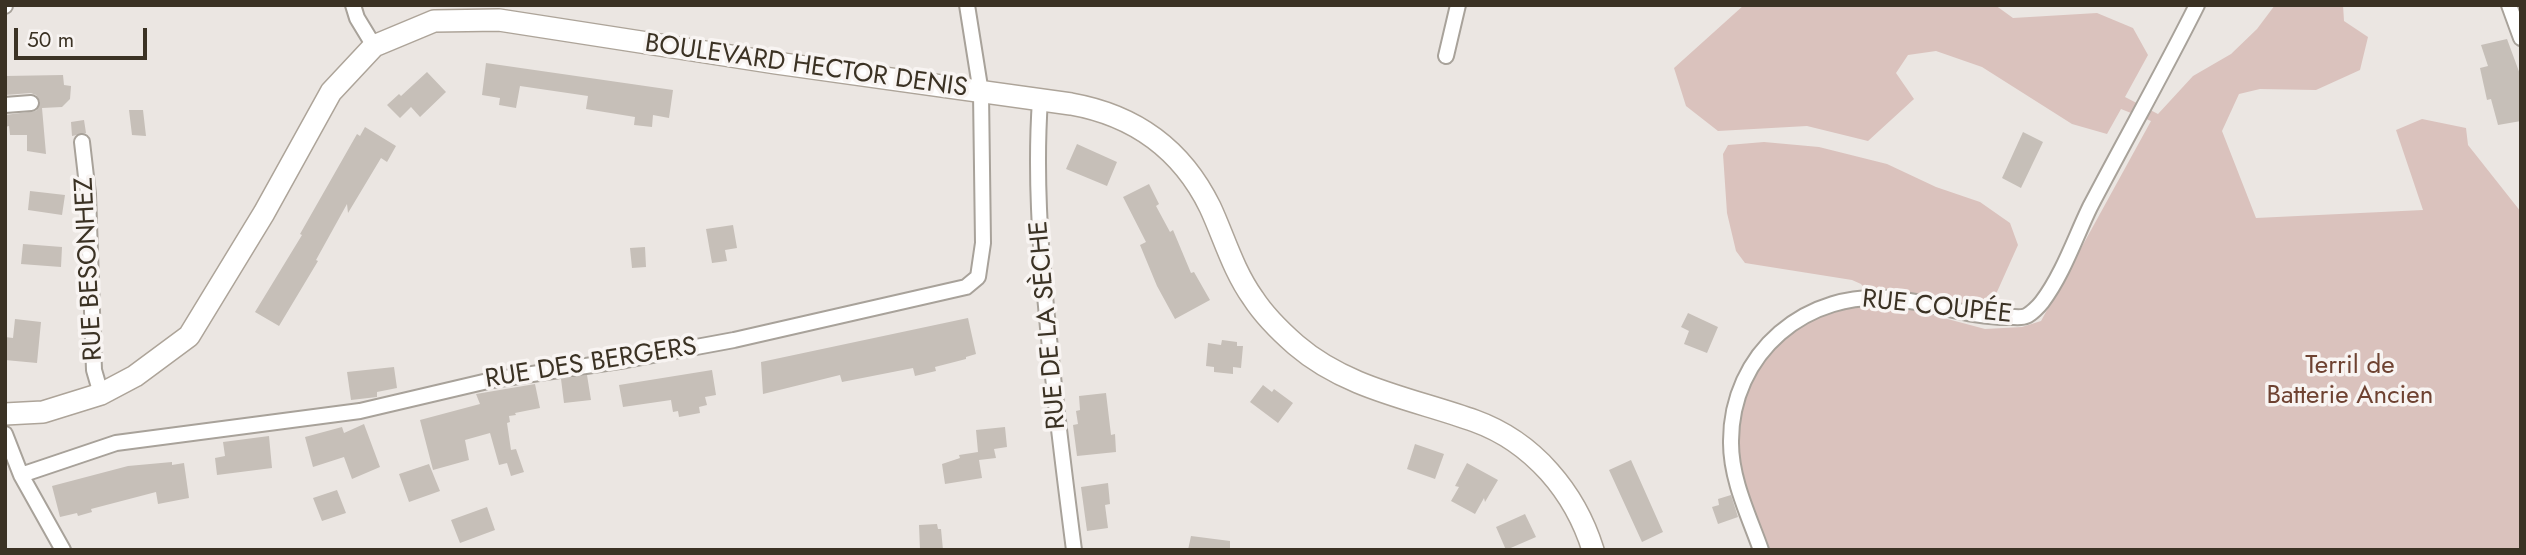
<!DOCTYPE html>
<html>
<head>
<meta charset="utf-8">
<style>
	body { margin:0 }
	#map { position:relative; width:2526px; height:555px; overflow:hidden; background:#ebe6e2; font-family:Jost,sans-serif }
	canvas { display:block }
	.frame { position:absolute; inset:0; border:7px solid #3b3224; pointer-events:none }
	.scale { position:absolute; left:14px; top:28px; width:133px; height:32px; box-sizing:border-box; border:4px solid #3b3224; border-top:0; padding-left:9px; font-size:21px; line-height:24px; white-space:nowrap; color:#3b3224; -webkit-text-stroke:5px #f8f4f2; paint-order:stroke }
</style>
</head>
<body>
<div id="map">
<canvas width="2526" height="555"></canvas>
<div class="frame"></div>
<div class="scale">50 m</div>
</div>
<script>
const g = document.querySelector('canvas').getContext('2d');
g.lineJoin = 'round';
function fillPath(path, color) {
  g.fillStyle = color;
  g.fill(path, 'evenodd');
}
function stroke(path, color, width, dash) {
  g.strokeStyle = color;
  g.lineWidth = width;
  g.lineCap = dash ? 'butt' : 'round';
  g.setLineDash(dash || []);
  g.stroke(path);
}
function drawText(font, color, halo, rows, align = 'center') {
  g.font = font + ' Jost,sans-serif';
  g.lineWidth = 7;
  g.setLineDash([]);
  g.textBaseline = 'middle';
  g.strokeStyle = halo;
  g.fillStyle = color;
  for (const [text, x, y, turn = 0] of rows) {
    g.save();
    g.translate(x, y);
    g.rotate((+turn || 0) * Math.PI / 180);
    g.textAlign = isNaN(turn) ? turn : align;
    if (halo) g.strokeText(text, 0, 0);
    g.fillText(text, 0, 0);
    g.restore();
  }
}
const green = new Path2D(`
	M1744 5H1995L2013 18 2097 13 2133 28 2148 55 2125 97 2158 114 2193 76 2231 54 2257 29 2275 5H2343L2344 21 2368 37 2360 70 2316 90 2260 89 2239 94 2222 131 2256 218 2423 210 2396 130 2422 119 2466 128 2468 145 2521 212V550H1766L1745 490 1736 450 1743 393 1769 349 1805 321 1852 303 1899 306 1985 329 2022 327 2041 321 2151 121 2121 109 2107 134 2072 124 1982 67 1936 51 1908 55 1896 73 1914 99 1868 141 1807 126 1718 131 1686 106 1674 68Z
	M1764 142 1819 147 1887 164 1936 187 1980 202 2010 223 2018 245 1988 312 1868 293 1861 284 1852 280 1745 263 1736 251 1727 213 1723 154 1728 145Z`);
const building = new Path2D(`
	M2507 39 2521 77V121L2498 125 2491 99 2487 100 2480 68 2488 66 2481 45Z
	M486 63 673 90 669 118 653 115 652 127 634 125 635 117 586 109 588 96 520 86 516 108 499 105 500 98 482 95Z
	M427 72 446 92 420 117 411 107 400 118 387 105 399 94 401 96Z
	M63 75 64 85 71 86 70 99 62 107 42 108 46 154 27 151V135H10L9 126 5 127V115L36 111 40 102 36 95 31 93 5 95V76Z
	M129 110H143L146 136 132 135Z
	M84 120 86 133 72 136 71 122Z
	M365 127 396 146 387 162 381 158 348 213 347 204 316 260 318 261 279 326 255 312 302 235 300 234 357 134 360 136Z
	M2023 132 2043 142 2021 188 2002 178Z
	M1077 144 1117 162 1107 186 1066 169Z
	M1149 184 1159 204 1156 206 1170 232 1173 230 1191 273 1194 272 1210 300 1175 319 1157 286 1140 245 1146 242 1123 197Z
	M30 191 65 195 62 215 28 210Z
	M733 225 737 248 725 250 727 261 712 263 706 229Z
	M23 244 62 247 61 267 21 264Z
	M645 247 646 267 632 268 630 248Z
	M1688 313 1718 327 1707 353 1684 344 1689 331 1681 327Z
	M968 318 976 354 966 357V359L935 367 936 371 915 376 913 368 842 382 840 375 763 394 761 362Z
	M15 319 41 322 37 363 5 360V337L13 338Z
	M1222 340 1237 342V346H1243L1241 368 1233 367V374L1214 372V367L1206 366 1208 343 1221 345Z
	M394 367 397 388 377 392V397L351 400 347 372Z
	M712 370 716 395 705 397 707 405 699 407 700 413 679 417 678 411 673 412 671 400 623 407 619 385Z
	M587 375 591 400 564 403 561 379Z
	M535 384 540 408 515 413 516 415 509 416 510 422 507 423 511 450 516 449 524 472 511 476 507 463 499 465 490 433 465 440 469 460 433 470 420 420 480 404 476 394Z
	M1263 385 1272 392 1274 389 1293 403 1278 423 1250 402Z
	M1106 393 1111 435 1115 434 1116 452 1077 456 1073 425 1078 424 1076 411 1080 410 1079 396Z
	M364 424 380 467 352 479 344 457 313 467 305 437 342 427 344 433Z
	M1005 427 1007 447 994 449 996 458 979 460 982 478 945 484 942 464 960 458 959 455 978 452 976 430Z
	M269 436 272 468 217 475 215 458 225 456 223 442Z
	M1415 444 1444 454 1435 479 1407 469Z
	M1631 460 1663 532 1642 542 1609 470Z
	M172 462V465L184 463 189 498 158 504 156 492 91 509 92 512 78 516 77 513 60 517 52 486 128 466Z
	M1467 463 1498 480 1485 502 1484 498 1475 514 1451 501 1459 487 1455 486Z
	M429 464 440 491 409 502 399 474Z
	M1108 483 1110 504 1105 505 1108 528 1087 531 1081 487Z
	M337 490 346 513 322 521 313 498Z
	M1731 495 1738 517 1718 524 1712 507 1719 505 1718 499Z
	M487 507 495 530 460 543 451 520Z
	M1525 514 1536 537 1506 550 1496 527Z
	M937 524 938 529H941L943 550H920L919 525Z
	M1191 536 1230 541V550H1188Z`);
const street = new Path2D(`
	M353 5 357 18 374 46
	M2509 5 2521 38
	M5 6V5
	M1446 56 1458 5
	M1040 100C1035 173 1040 244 1047 317 1054 395 1064 472 1074 550
	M5 105 31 103
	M82 142 88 194 94 370 101 394
	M5 434 21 475 63 550
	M21 475 116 443 360 411 492 380 626 360 734 340 966 287 978 277 983 243 981 93 967 5
	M1761 550C1749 516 1731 480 1731 443 1730 353 1807 288 1896 299 1934 303 1971 318 2011 317 2015 317 2022 318 2026 316 2031 314 2039 306 2042 302 2063 274 2075 238 2090 207 2125 140 2163 73 2197 5`);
const secondary = new Path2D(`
	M5 414 43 412 101 394 135 376 189 336 264 213 331 92 374 46 434 21 499 20 776 63 1071 104C1133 115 1181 148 1210 207 1224 237 1233 270 1253 298 1264 315 1280 331 1296 345 1347 389 1414 399 1475 421 1533 442 1575 492 1593 550`);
const streetNames = [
	["BOULEVARD HECTOR DENIS",806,67,8],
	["RUE BESONHEZ",90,269,-93],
	["RUE COUPÉE",1937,308,6],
	["RUE DE LA SÈCHE",1049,325,-95],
	["RUE DES BERGERS",591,364,-9]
];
const parkNames = [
	["Terril de",2350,367],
	["Batterie Ancien",2350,397]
];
fillPath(green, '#dac2bd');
fillPath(building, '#c6bfb8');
stroke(street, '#a8a29a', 18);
stroke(secondary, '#ada499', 24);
stroke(street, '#fff', 14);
stroke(secondary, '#fff', 21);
drawText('26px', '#3b3224', '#f8f4f2', streetNames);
drawText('26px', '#6e4231', '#f8f4f2', parkNames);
</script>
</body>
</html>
